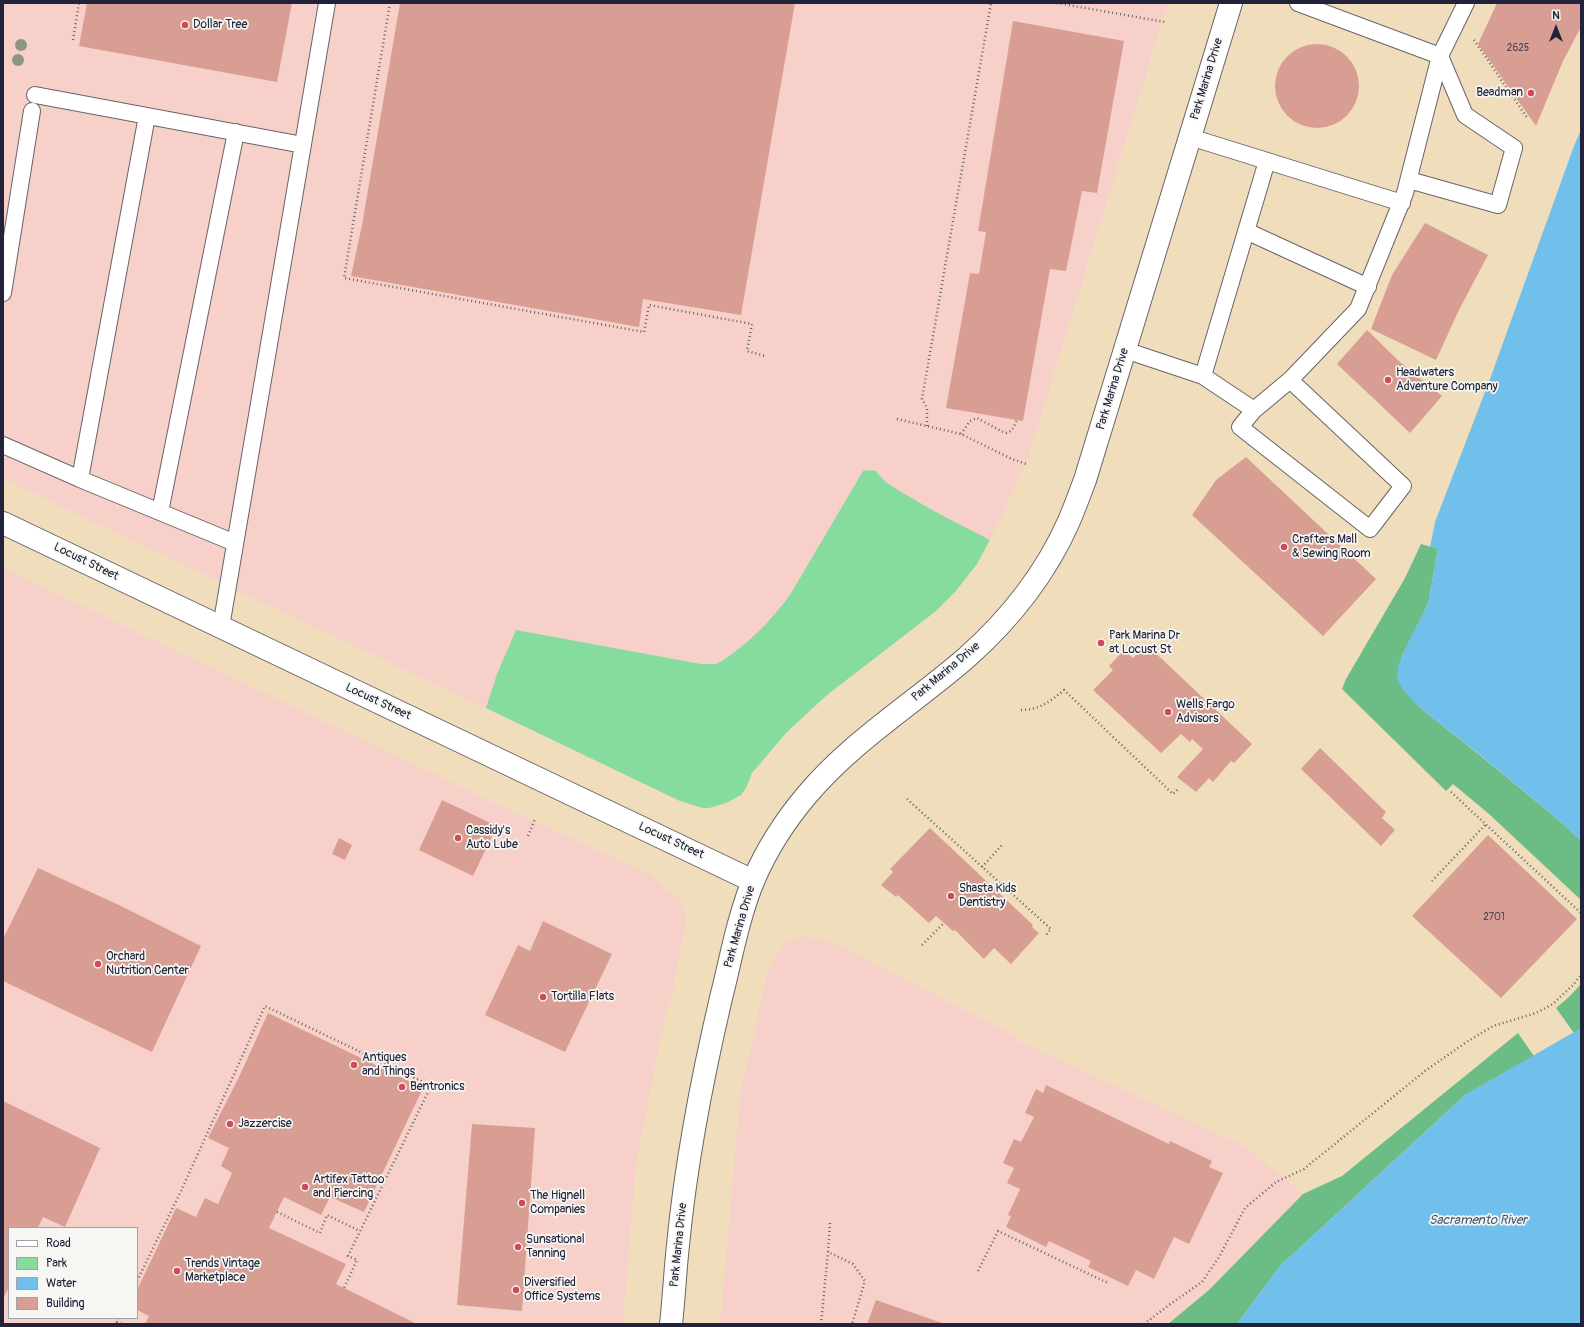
<!DOCTYPE html>
<html>
<head>
<meta charset="utf-8">
<style>
	body { margin:0 }
	#map { position:relative; width:1584px; height:1327px; overflow:hidden; background:#f0ddbc; font-family:Pangolin,sans-serif }
	canvas { display:block }
	.frame { position:absolute; inset:0; border:4px solid #22223b; pointer-events:none }
	.legend { position:absolute; left:8px; top:1227px; width:130px; height:92px; box-sizing:border-box; background:#f6f6f2; border:1px solid #a1a1a9; margin:0; padding:5px 7px; list-style:none; font-size:12px; color:#22223b }
	.legend li { display:flex; align-items:center; gap:8px; height:20px }
	.legend b { width:20px; border:1px solid #a1a1a9 }
	.north { position:absolute; left:1536px; top:8px; width:40px; height:40px; -webkit-text-stroke:3px #f6f6f2; paint-order:stroke; rotate:0deg; font-size:11px; font-weight:700; line-height:16px; text-align:center; color:#22223b }
	.north::after { content:''; display:block; margin:auto; width:14px; height:18px; background:#22223b; clip-path:polygon(50% 0,100% 100%,50% 72%,0 100%) }
</style>
</head>
<body>
<div id="map">
<canvas width="1584" height="1327"></canvas>
<div class="frame"></div>
<ul class="legend">
<li><b style="height:5px;background:#fff"></b>Road</li>
<li><b style="height:11px;background:#86dc9f"></b>Park</li>
<li><b style="height:11px;background:#70c0eb"></b>Water</li>
<li><b style="height:11px;background:#d89e93"></b>Building</li>
</ul>
<div class="north">N</div>
</div>
<script>
const g = document.querySelector('canvas').getContext('2d');
g.lineJoin = 'round';
function fillPath(path, color) {
  g.fillStyle = color;
  g.fill(path, 'evenodd');
}
function stroke(path, color, width, dash) {
  g.strokeStyle = color;
  g.lineWidth = width;
  g.lineCap = dash ? 'butt' : 'round';
  g.setLineDash(dash || []);
  g.stroke(path);
}
function drawText(font, color, halo, rows, align = 'center') {
  g.font = font + ' Pangolin,sans-serif';
  g.lineWidth = 3.5;
  g.setLineDash([]);
  g.textBaseline = 'middle';
  g.strokeStyle = halo;
  g.fillStyle = color;
  for (const [text, x, y, turn = 0] of rows) {
    g.save();
    g.translate(x, y);
    g.rotate((+turn || 0) * Math.PI / 180);
    g.textAlign = isNaN(turn) ? turn : align;
    if (halo) g.strokeText(text, 0, 0);
    g.fillText(text, 0, 0);
    g.restore();
  }
}
const built = new Path2D(`
	M3 3H1168L1030 452 999 523 977 564 955 592 936 611 827 695 787 732 752 773 746 788 741 795 726 803 703 808 680 801 3 479Z
	M3 568 487 799 651 875 674 894 681 901 686 915V921L673 989 661 1036 636 1165 623 1324H3ZM9 1228H137V1318H9Z
	M806 936 840 946 1018 1037 1019 1041 1244 1146 1303 1194 1209 1290 1168 1324H720L740 1096 767 973 784 944Z`);
const green = new Path2D(`
	M869 470 876 471C884 483 898 490 910 497 936 513 963 526 990 540L977 564 955 592 936 611 827 695 787 732 752 773 746 788 741 795 726 803 709 808H703L680 801 486 708 497 674 516 630 701 664H716L722 661C749 643 771 621 790 595L863 471Z`);
const forest = new Path2D(`
	M1421 544 1438 549 1428 604 1402 656 1397 676 1418 706 1487 761 1561 822 1581 841V900L1489 814 1453 784 1446 791 1342 689 1346 679 1405 578Z
	M1581 984V1028L1574 1033 1556 1008 1570 996Z
	M1518 1033 1534 1056 1465 1095 1280 1266 1237 1324H1168L1209 1290 1303 1194 1342 1176Z`);
const water = new Path2D(`
	M1581 130V841L1561 822 1485 759 1418 706 1404 691 1399 683 1397 676 1398 666 1408 643 1428 604 1438 549 1430 547 1435 522 1490 379 1574 146Z
	M1581 1028V1324H1237L1280 1266 1465 1095Z`);
const building = new Path2D(`
	M87 3H292L277 82 79 46Z
	M400 3H795L741 315 643 299 639 327 351 276 362 225Z
	M1497 3H1581V27L1563 61 1536 126 1478 44Z
	M1013 21 1124 41 1097 193 1082 191 1066 271 1050 269 1023 421 946 408 970 273 979 274 986 232 978 231Z
	M1275 86a42 42 0 1 1 84 0a42 42 0 1 1-84 0Z
	M1425 223 1488 255 1459 310 1436 360 1371 329 1392 275Z
	M1367 330 1401 363 1442 396 1410 433 1337 364Z
	M1246 457 1376 579 1323 636 1192 515 1216 480Z
	M1147 645 1252 744 1234 763 1231 761 1213 782 1209 778 1196 792 1177 777 1203 749 1192 739 1190 742 1181 734 1161 753 1093 690 1113 670 1109 666 1124 650 1133 658Z
	M1320 748 1386 812 1382 818 1395 830 1381 846 1301 769Z
	M442 800 497 826 473 876 419 850Z
	M930 828 1033 925 1032 927 1039 933 1011 964 994 948 984 959 955 930 953 931 936 916 929 923 898 895 896 897 881 885 893 872 890 869Z
	M1488 835 1577 919 1501 998 1412 916Z
	M339 838 352 845 345 860 332 854Z
	M38 868 119 905 201 946 152 1052 3 981V939Z
	M543 921 612 954 565 1052 485 1015 518 945 530 951Z
	M268 1013 423 1088 364 1212 330 1197 321 1215 284 1197 269 1228 346 1264 336 1284 415 1323V1324H145L149 1316 137 1310V1290L176 1208 196 1217 205 1198 218 1204 232 1173 221 1166 229 1148 208 1138 240 1075Z
	M1046 1085 1169 1144 1170 1141 1212 1161 1209 1167 1223 1173 1189 1244 1174 1237 1154 1279 1136 1270 1128 1286 1088 1267 1091 1261 1049 1241 1046 1247 1006 1227 1011 1216 1008 1215 1020 1189 1007 1183 1014 1168 1003 1163 1014 1139 1021 1142 1034 1117 1025 1113 1036 1089 1043 1093Z
	M3 1101 100 1148 65 1227 43 1217 38 1228H9V1287L3 1299Z
	M472 1124 535 1128 522 1311 457 1305Z
	M876 1300 945 1324H867Z`);
const path = new Path2D(`
	M390 3 344 278 644 332 649 305 752 324 747 351 765 356
	M1057 3 1165 22
	M73 40 79 3
	M1474 40 1528 119
	M897 419 961 434 1012 459 1026 464
	M927 426V408L922 399 991 3
	M961 434 970 421 977 418 1005 433C1012 433 1014 426 1017 420
	M1021 710C1039 710 1051 701 1064 690L1173 794 1179 788
	M1451 792 1581 913
	M907 799 1051 929 1045 936
	M528 836 535 819
	M982 867 1002 845
	M1432 881 1486 824
	M922 945 944 923
	M277 1212 320 1233 327 1215 360 1231
	M830 1223 828 1252 853 1264 865 1281 852 1324
	M978 1271 998 1231 1108 1283
	M137 1281 181 1191 265 1006 431 1086 348 1256 357 1260 344 1288
	M119 1318 117 1322 122 1324
	M821 1324 828 1252
	M1144 1324 1169 1305 1202 1282 1219 1257 1245 1208 1276 1182 1304 1169 1425 1071 1465 1043 1493 1026 1536 1013 1553 1004 1573 985 1581 975`);
const service = new Path2D(`
	M1298 3 1440 56 1466 3
	M35 95 303 145
	M147 116 80 479 235 543
	M1190 137 1402 203
	M1409 180 1498 205 1514 148 1465 115 1440 56
	M1246 231 1368 287
	M3 293 32 111
	M1125 350 1203 376 1254 410 1290 380 1358 309 1405 193 1440 56
	M1203 376 1267 161
	M1254 410 1240 427 1370 529 1403 486 1290 380
	M3 445 80 479
	M160 512 236 132
	M221 627 327 3`);
const tertiary = new Path2D(`
	M3 523 753 881`);
const secondary = new Path2D(`
	M671 1324C674 1298 675 1272 678 1245 686 1162 702 1079 721 998 731 959 738 917 754 879 767 849 785 821 806 796 852 741 913 704 966 658 1009 620 1046 573 1069 521 1075 507 1080 493 1085 480L1231 3`);
const trees = [
	[21,45],
	[18,60]
];
const markers = [
	[185,25,4,"#d1495b"],
	[1531,93,4,"#d1495b"],
	[1388,380,4,"#d1495b"],
	[1284,547,4,"#d1495b"],
	[1101,643,4,"#d1495b"],
	[1168,712,4,"#d1495b"],
	[458,838,4,"#d1495b"],
	[951,896,4,"#d1495b"],
	[98,964,4,"#d1495b"],
	[543,997,4,"#d1495b"],
	[354,1065,4,"#d1495b"],
	[402,1087,4,"#d1495b"],
	[230,1124,4,"#d1495b"],
	[305,1187,4,"#d1495b"],
	[522,1203,4,"#d1495b"],
	[518,1247,4,"#d1495b"],
	[177,1271,4,"#d1495b"],
	[516,1290,4,"#d1495b"]
];
const numberNames = [
	["2625",1518,48],
	["2701",1494,917]
];
const poiNames = [
	["Dollar Tree",193,25],
	["Beadman",1523,93,"right"],
	["Headwaters",1396,373],
	["Adventure Company",1396,387],
	["Crafters Mall",1292,540],
	["& Sewing Room",1292,554],
	["Park Marina Dr",1109,636],
	["at Locust St",1109,650],
	["Wells Fargo",1176,705],
	["Advisors",1176,719],
	["Cassidy's",466,831],
	["Auto Lube",466,845],
	["Shasta Kids",959,889],
	["Dentistry",959,903],
	["Orchard",106,957],
	["Nutrition Center",106,971],
	["Tortilla Flats",551,997],
	["Antiques",362,1058],
	["and Things",362,1072],
	["Bentronics",410,1087],
	["Jazzercise",238,1124],
	["Artifex Tattoo",313,1180],
	["and Piercing",313,1194],
	["The Hignell",530,1196],
	["Companies",530,1210],
	["Sunsational",526,1240],
	["Tanning",526,1254],
	["Trends Vintage",185,1264],
	["Marketplace",185,1278],
	["Diversified",524,1283],
	["Office Systems",524,1297]
];
const streetNames = [
	["Park Marina Drive",1207,79,-73],
	["Park Marina Drive",1113,389,-73],
	["Locust Street",86,562,26],
	["Park Marina Drive",946,672,-40],
	["Locust Street",378,702,25],
	["Locust Street",671,841,25],
	["Park Marina Drive",740,927,-74],
	["Park Marina Drive",679,1245,-84]
];
const waterNames = [
	["Sacramento River",1478,1221]
];
fillPath(built, '#f7d1c9');
fillPath(green, '#86dc9f');
fillPath(forest, '#6cbc86');
fillPath(water, '#70c0eb');
fillPath(building, '#d89e93');
stroke(service, '#6a6368', 18);
stroke(tertiary, '#6a6368', 24);
stroke(secondary, '#6a6368', 24);
stroke(path, '#6a6368', 2.5, [1, 3]);
stroke(service, '#fff', 16);
stroke(tertiary, '#fff', 22);
stroke(secondary, '#fff', 22);
g.fillStyle = '#8f9586';
for (const [x, y] of trees) {
  g.beginPath();
  g.arc(x, y, 6, 0, 2 * Math.PI);
  g.fill();
}
for (const [x, y, r, color] of markers) {
  const dot = new Path2D();
  dot.arc(x, y, r, 0, 2 * Math.PI);
  g.fillStyle = color;
  g.fill(dot);
  stroke(dot, '#f6f6f2', 1.5);
}
drawText('10px', '#504151', null, numberNames);
drawText('12px', '#22223b', '#f6f6f2', poiNames, 'left');
drawText('12px', '#22223b', '#f6f6f2', streetNames);
drawText('italic 13px', '#3d5979', '#f6f6f2', waterNames);
</script>
</body>
</html>
